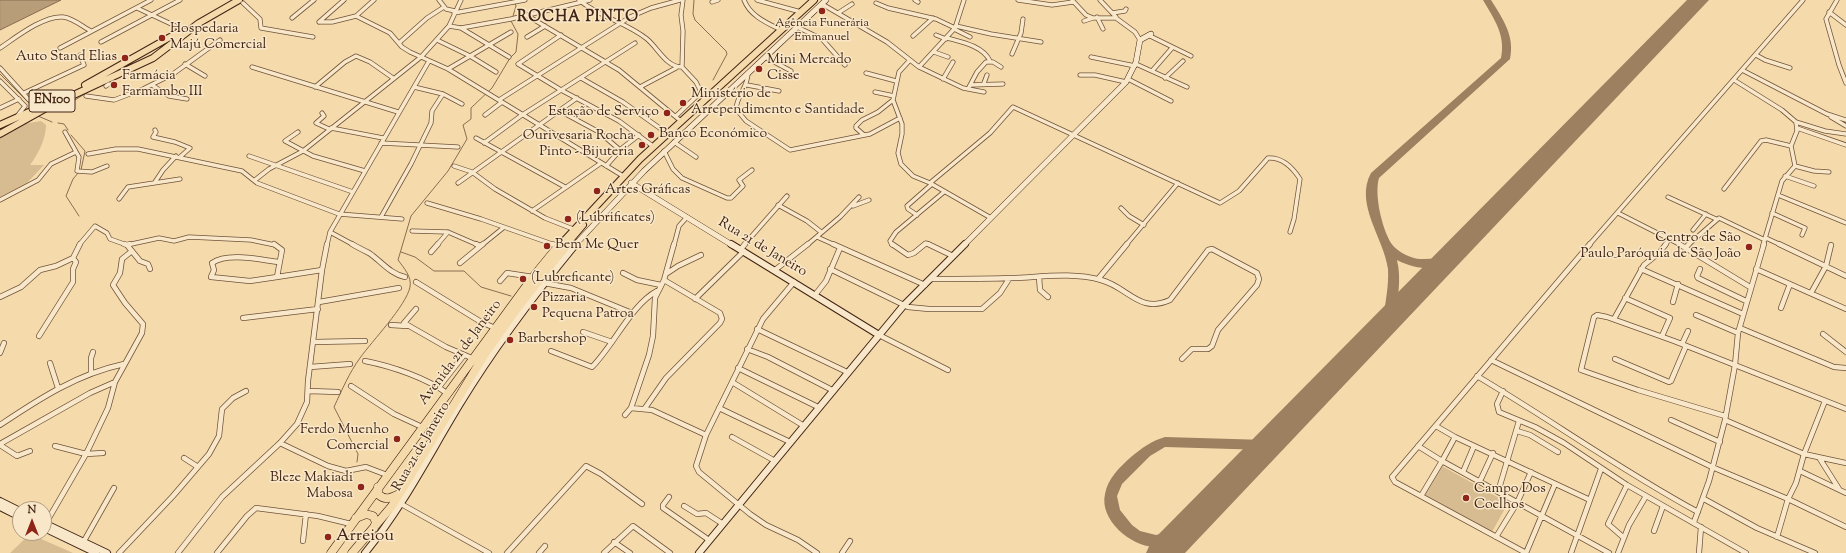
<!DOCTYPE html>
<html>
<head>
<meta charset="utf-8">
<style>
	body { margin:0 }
	#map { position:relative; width:1846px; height:553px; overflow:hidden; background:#f5dbac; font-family:"Sorts Mill Goudy",serif }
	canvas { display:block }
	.north { position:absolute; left:12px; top:501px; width:40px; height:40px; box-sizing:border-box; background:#f8e8c9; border:1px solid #b09a81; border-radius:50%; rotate:0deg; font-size:11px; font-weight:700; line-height:16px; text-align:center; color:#432415 }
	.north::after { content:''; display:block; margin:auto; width:14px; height:18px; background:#8f2418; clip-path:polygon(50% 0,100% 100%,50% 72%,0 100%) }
</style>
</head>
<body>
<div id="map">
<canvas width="1846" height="553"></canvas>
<div class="north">N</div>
</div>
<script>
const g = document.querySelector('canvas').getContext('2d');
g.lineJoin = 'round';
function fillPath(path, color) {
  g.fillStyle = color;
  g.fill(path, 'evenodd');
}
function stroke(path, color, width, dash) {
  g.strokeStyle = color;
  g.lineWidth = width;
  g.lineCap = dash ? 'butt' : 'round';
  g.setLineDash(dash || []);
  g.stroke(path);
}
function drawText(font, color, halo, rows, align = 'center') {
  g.font = font + ' "Sorts Mill Goudy",serif';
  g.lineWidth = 3;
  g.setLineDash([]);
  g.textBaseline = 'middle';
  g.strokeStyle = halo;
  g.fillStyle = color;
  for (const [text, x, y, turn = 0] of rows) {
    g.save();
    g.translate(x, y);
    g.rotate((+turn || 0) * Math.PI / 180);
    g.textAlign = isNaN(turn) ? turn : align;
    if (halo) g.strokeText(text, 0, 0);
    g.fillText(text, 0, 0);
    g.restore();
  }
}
const green = new Path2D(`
	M41 121 46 125C46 139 38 154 30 165H44L27 183 0 199V137L23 124Z
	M1442 466 1508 503 1492 532 1424 494Z
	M30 534 73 553H10Z`);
const water = new Path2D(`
	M0 0H61L0 30Z`);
const stream = new Path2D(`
	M694 0 693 14 695 20 726 51 727 54 713 80
	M513 16 516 6 514 0
	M0 74 32 106
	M75 100 91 90 151 62
	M38 116 52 122
	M58 123 64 124 68 130
	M71 135 85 151 81 170
	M79 172 73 179 66 196 79 216
	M401 252 415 257 434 271H464L481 287 511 296
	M357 462 358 454 334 407C342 390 349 373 360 358 372 341 406 306 410 287 412 277 404 268 398 260L411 216 448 171 467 139 463 125 471 119V108L492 88 510 58 516 52 518 34 511 21`);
const taxiway = new Path2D(`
	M1483 0H1491C1503 19 1515 36 1510 59L1379 178C1374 195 1382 228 1391 243 1395 249 1404 255 1411 257 1423 262 1436 256 1448 260L1449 263 1448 266C1431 271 1412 268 1397 260 1402 280 1397 301 1395 321L1393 324 1389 326 1385 324 1383 321C1385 304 1389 286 1388 269 1384 238 1354 204 1371 173L1501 58C1506 35 1494 19 1483 0Z
	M1165 437 1266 440 1270 441 1272 445 1270 449 1266 450 1165 447 1150 456 1122 484 1117 496 1120 510 1132 525 1140 531 1156 535 1182 528 1187 530 1189 534 1187 538C1176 543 1166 548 1154 547 1131 546 1099 520 1105 494 1108 478 1119 468 1131 457 1142 448 1151 441 1165 437Z`);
const runway = new Path2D(`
	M1687 0H1709L1185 553H1146L1151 542Z`);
const streetFar1 = new Path2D(`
	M374 0 356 16 390 33 402 47 410 52 448 69 623 176
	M439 0 446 9 455 11
	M579 0C599 17 626 22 647 39 658 48 666 67 682 67L696 82 701 92 676 116
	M744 0C750 16 767 23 781 30
	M757 0 801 12
	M915 0 918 2
	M1018 0 1052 5 1073 2
	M1072 0 1086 15 1093 18H1116L1135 32 1140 40
	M1100 0 1116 17
	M1837 0 1826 19 1839 65 1846 83
	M712 2 718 0
	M243 3 260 19 261 28 313 37
	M876 3 888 8 936 19 955 28
	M822 4 887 42 919 67 963 88 984 92
	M137 8 184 30
	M1829 12 1846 25
	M454 13 525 0
	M838 13 852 4
	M1112 13 1125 11 1126 9
	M526 15 619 70 682 122
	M1097 17 1103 29
	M292 18 314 0
	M1084 21 1093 18
	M319 22H332L356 16
	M319 22 344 0
	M449 26 461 28 511 19 590 0
	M956 26 991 34 1041 42
	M797 27 822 39 845 65
	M461 28 509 57
	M954 29 970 37
	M561 35 518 64 561 90 619 121 654 147
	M936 35 946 39
	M1148 35 1191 56
	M913 36 933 18
	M527 37 545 26
	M947 38C962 42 983 46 990 61
	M437 40 470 56 496 72
	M101 42 180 0
	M399 43 427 18 444 7
	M0 48C15 38 44 15 63 17 73 18 83 27 91 31
	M60 48 151 0
	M934 52 948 57
	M1012 54 1021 33 1023 19
	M1756 55 1765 60 1790 68
	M765 57 791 71
	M1091 57 1135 66
	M910 60 899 72 893 100 902 124V134L898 153 901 164 913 176 930 183 991 218
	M185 64 205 76
	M1136 64 1187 87
	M252 67 398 112
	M682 67 683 31 681 15 683 0
	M919 67 955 28 964 0
	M0 68 29 100 38 103 53 101
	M448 69 511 32
	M1742 70 1827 114 1846 120
	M1152 71 1172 48
	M748 73C748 87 737 95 736 109L746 121 790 150 870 134 900 118
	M866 73 896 81
	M1080 75H1095L1126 82
	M581 78 623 102 668 134
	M1165 78 1183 61
	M943 79 953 62
	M1128 79 1171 101
	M1734 80 1782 110 1796 122 1797 131 1791 146 1795 166 1782 181 1763 245
	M0 81 25 106 18 115
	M984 83 987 75
	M152 85 169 96 187 99
	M747 85 779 91
	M970 85 1003 84
	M106 86 109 84
	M315 87 345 62 356 56 370 62 393 78
	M414 87 443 94 462 104
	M640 87 676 68
	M968 89 977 72 986 62H993L1001 67
	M875 92 894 96
	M24 93 84 65 80 55
	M86 96 114 100 143 89 173 74 220 40
	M499 100 630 17 651 8 680 0
	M0 108 19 99
	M560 111 599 132 620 150
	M322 113 324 116 316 123 329 129
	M485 115 502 102
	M1831 117 1846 126
	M1796 122 1825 131 1846 134
	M331 128 383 138
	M1797 128 1846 145
	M155 130 156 132 153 137 175 142 190 148 180 157
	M65 132 79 157 77 171 92 172 107 166
	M298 132 285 141 313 156 365 171
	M864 135 856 128V126L862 120 878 112 893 100
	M476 138 565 187
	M674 142 696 157
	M381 143 458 147
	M484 143 522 115 635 43
	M664 151 673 169 682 178 727 198H731L743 186 739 180 752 170
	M88 154 116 149H138L242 171 257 183 339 214 402 219
	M249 156 353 192
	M454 166 472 172 495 189 545 218 573 229
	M606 166 621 149 639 135
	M1795 166 1814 171 1829 172
	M1785 176 1814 186
	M255 180 269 169 303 151 421 57 449 26 461 0
	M155 182 163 170 176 156
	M458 183 577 98
	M930 183 990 133 1013 107 1220 203 1239 191 1268 158C1282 157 1293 168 1300 179L1294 219 1290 232
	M1724 189 1761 141 1766 140 1791 146
	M1778 195 1846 223
	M1668 197 1716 219
	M119 199 128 187 180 179
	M0 200 38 180 51 164 76 152
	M427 203 481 219 555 245
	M778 205 807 221 821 232
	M853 206 869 200
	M1121 208 1129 216 1144 225
	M532 211 601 163
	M1618 213 1681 245
	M1772 213 1805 228 1802 235
	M917 215 908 209 907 206 932 184
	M381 217 411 164 431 123 432 111 443 94
	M1693 230 1706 214
	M412 231 448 232 478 245
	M330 232 354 245
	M817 237 835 245
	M1766 238 1781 245
	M79 245 95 226 107 233 110 239 127 245
	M127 245 159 238 174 241 189 237 251 240 275 245
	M327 245 330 232 429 61
	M437 245 448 232
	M482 245 503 228
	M674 245 679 226 687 217
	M744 245 787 196
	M807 245 840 217 859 197
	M892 245 890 241 896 232 944 192
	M924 245 926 243 930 245
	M1126 245 1178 183
	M1589 245 1803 0
	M1665 245 1669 240
	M1688 245 1719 218 1765 240`);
const street = new Path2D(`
	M124 244 127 245 140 261 148 264 150 269
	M274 244 282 250 277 277 322 270
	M352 244C357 247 363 250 369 253 381 261 390 274 405 277
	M476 244 480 246
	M552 244 558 246
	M833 244 925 285
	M892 244 908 255 914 253 925 244
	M928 244 953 256
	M1679 244 1750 287
	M1779 244 1846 276
	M127 245 130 244
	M1686 247 1689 244
	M741 249 745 244
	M431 252 438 244
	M460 263 483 244
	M830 269 908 307 929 309H982L1000 293 1009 279
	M1641 269 1743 314
	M1700 269 1697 276 1698 278 1746 301
	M1756 269 1846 309
	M775 270 808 244
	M623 273 637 280 661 285
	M666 274 678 266 701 255
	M277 277 250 281 211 277 214 270 212 263C228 252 261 260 279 262
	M1039 277 1040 290 1048 297
	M930 279C957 279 985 279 1012 278 1041 277 1073 272 1101 280 1128 287 1139 314 1170 300L1208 250 1212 249 1257 273 1259 279 1257 285 1218 330 1212 346 1208 349H1192L1182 359
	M1098 279 1127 244
	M500 281 507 273 533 277
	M416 282 481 322 495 328
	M794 282 763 319 706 435 696 466 699 472 750 514 766 525 798 540 817 553
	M544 283 571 288 632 313
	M1811 293 1826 266 1831 245
	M815 295 826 281 840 248
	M0 297 21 287 40 270 56 266 73 258 80 244
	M1625 298 1670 318 1662 336
	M695 299 744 251
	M319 302 399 288
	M1673 302 1678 284
	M1781 308 1790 284
	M416 309 404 323 446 347 474 359
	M1696 315 1738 333
	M243 318 318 309
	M1614 319 1644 265 1660 252 1666 244
	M391 325 407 326
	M1740 328 1834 367 1846 368
	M757 329 847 372
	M583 332 612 342
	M1823 334 1846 352
	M879 335 948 370
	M39 336 73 282V269L76 262 73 258
	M314 342 365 341
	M1682 344 1688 331
	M747 349 768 357 832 390
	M551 351 592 367C614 345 631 305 657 291
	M0 353 4 343
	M1615 359 1669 382 1671 381 1686 346
	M1491 360 1712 467 1788 499 1846 527
	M365 361C391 366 427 378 448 394
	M50 363 58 388
	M310 367 350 364
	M738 368 818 407
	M91 372V358L93 352
	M1477 376C1551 420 1622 471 1698 512
	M732 382 804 426
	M351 386 394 414 422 427
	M439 387 464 355
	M309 391 338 392
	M1503 391 1497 404 1499 412 1535 427 1564 443 1627 485 1746 553
	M631 408 652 410 706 435
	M645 408 666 378 720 323 722 319 720 313 664 280
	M719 408 790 442
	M625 415 631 408 649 355 653 336 655 298 664 280 674 244
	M1725 416 1638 390 1581 370 1594 317 1597 315 1607 317 1674 341 1846 409
	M1671 420 1720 442
	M1725 420 1804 454 1846 463
	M0 425C39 399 77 374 124 364
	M1436 426 1455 437 1590 500
	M1517 431 1530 435 1558 452
	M732 437 775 461
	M1455 437 1442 461 1609 553
	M280 443 328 466 346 471 366 467 387 475
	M0 444 90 393 115 382
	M0 445 17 456 30 451
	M55 446 86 454 103 453
	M1418 446 1442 461 1421 496
	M184 458 198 467
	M1820 459 1839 489
	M1800 471 1846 493
	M1463 472 1474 446
	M1480 481 1493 453
	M1498 492 1519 421
	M669 497 663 505V508L709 540
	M1704 499 1757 528 1815 553
	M403 505 489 553
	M684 506 697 514 706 513 723 524
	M1694 522 1709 481 1725 420 1735 365 1738 333 1764 244
	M46 523 86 454 108 408 115 382 142 333 143 324 125 303 113 285 120 273 122 259 132 251
	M1654 531 1663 506
	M1496 537 1517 503 1531 472
	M1777 537 1788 499 1796 483 1804 454 1825 401
	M1624 538 1608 524 1627 485
	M84 541 114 488
	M303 541 306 514
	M614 542 630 553
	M119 553 173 496 209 454 219 436 222 409 233 398 246 391
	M178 553 222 497 280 443 297 424 307 402 308 381 322 270 327 244
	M217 553 247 516 256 508 318 516 351 524
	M507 553 586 466 601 474 642 504
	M539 553 545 546
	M604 553 633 526 670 553
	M842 553 850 541
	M1526 553 1395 482 1392 477 1590 244
	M1526 553 1555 484
	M1571 553 1601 469
	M1618 553 1629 525 1646 496
	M1699 553 1701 527`);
const secondaryFar1 = new Path2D(`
	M631 183 732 245
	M575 245 644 171 826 0
	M964 245 1126 82 1136 62 1140 40 1151 34`);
const secondary = new Path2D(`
	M731 244 879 335
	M0 501 20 511
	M0 507 20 517
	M44 523 107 553
	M44 528 96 553
	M365 553C403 507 429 455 460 404 494 348 534 295 576 244
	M699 553 904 305 965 244`);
const primaryFar1 = new Path2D(`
	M85 85 179 32
	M0 125 38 108
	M0 134 50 106 153 58 199 23 239 0
	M560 245 640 159 814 0
	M566 245 583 225`);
const primary = new Path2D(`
	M378 487V494C385 501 391 498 399 494
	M356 518 366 514 373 516 376 522 374 528
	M331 553 533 277 560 244
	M352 553 392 506 485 354 516 310 567 244`);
const markers = [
	[822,11,4,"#8f2418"],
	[162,38,4,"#8f2418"],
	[125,58,4,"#8f2418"],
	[759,69,4,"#8f2418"],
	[114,85,4,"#8f2418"],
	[683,103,4,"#8f2418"],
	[667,113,4,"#8f2418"],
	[651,135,4,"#8f2418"],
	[642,145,4,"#8f2418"],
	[597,191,4,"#8f2418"],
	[568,219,4,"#8f2418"],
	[547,246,4,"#8f2418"],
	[1749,247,4,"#8f2418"],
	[523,279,4,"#8f2418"],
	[534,307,4,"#8f2418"],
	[510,340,4,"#8f2418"],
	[397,439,4,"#8f2418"],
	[361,487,4,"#8f2418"],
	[1466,498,4,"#8f2418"],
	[328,537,4,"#8f2418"]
];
const farPoinames = [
	["Agência Funerária",822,24],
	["Emmanuel",822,38]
];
const shields = [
	[52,101,46]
];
const shieldNames = [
	["EN100",52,101]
];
const poiNames = [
	["Hospedaria",170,30],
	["Majú Comercial",170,46],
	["Auto Stand Elias",117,58,"right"],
	["Mini Mercado",767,61],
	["Cisse",767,77],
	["Farmácia",122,77],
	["Farmambo III",122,93],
	["Ministério de",691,95],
	["Arrependimento e Santidade",691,111],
	["Estação de Serviço",659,113,"right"],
	["Banco Económico",659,135],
	["Ourivesaria Rocha",634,137,"right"],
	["Pinto - Bijuteria",634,153,"right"],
	["Artes Gráficas",605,191],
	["(Lubrificates)",576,219],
	["Centro de São",1741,239,"right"],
	["Paulo_Paróquia de São João",1741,255,"right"],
	["Bem Me Quer",555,246],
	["(Lubreficante)",531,279],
	["Pizzaria",542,299],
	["Pequena Patroa",542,315],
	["Barbershop",518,340],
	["Ferdo Muenho",389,431,"right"],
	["Comercial",389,447,"right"],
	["Bleze Makiadi",353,479,"right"],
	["Mabosa",353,495,"right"],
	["Campo Dos",1474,490],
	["Coelhos",1474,506]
];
const streetNames = [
	["Rua 21 de Janeiro",762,248,31],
	["Avenida 21 de Janeiro",461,353,-53],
	["Rua 21 de Janeiro",422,447,-60]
];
const farDistrictnames = [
	["ROCHA PINTO",578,18]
];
const nearPoinames = [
	["Arreiou",336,537]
];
fillPath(green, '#d7bc92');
fillPath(water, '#b89d79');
stroke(water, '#896d51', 1);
stroke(stream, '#896d51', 1);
fillPath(taxiway, '#9c8060');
fillPath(runway, '#9c8060');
stroke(streetFar1, '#70523b', 5);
stroke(street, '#70523b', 6);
stroke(secondaryFar1, '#432415', 6);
stroke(secondary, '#432415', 8);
stroke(primaryFar1, '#432415', 8);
stroke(primary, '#432415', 9);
stroke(streetFar1, '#f8e8c9', 3.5);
stroke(street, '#f8e8c9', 4.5);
stroke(secondaryFar1, '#f8e8c9', 5);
stroke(secondary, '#f8e8c9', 6);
stroke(primaryFar1, '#f5dbac', 6);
stroke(primary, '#f5dbac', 8);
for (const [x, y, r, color] of markers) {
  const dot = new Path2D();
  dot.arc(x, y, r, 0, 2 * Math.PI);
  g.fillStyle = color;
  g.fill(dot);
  stroke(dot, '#f8e8c9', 1.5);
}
drawText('12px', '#432415', '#f8e8c9', farPoinames);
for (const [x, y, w] of shields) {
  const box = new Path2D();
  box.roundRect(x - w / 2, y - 11, w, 22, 3);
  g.fillStyle = '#f8e8c9';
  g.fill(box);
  stroke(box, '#432415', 1);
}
drawText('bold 13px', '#432415', null, shieldNames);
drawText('14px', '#432415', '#f8e8c9', poiNames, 'left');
drawText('14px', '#432415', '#f8e8c9', streetNames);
g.letterSpacing = '1px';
drawText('bold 15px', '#432415', '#f8e8c9', farDistrictnames);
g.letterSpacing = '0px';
drawText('17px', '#432415', '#f8e8c9', nearPoinames, 'left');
</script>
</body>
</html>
